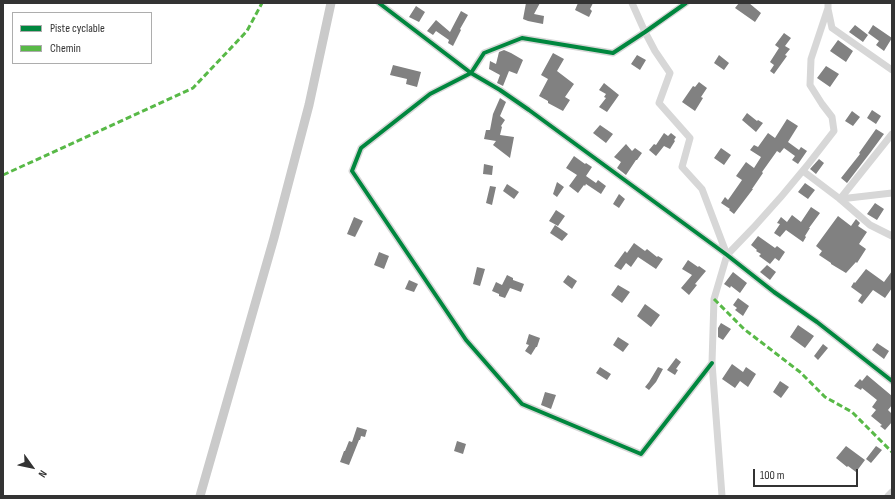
<!DOCTYPE html>
<html>
<head>
<meta charset="utf-8">
<style>
	body { margin:0 }
	#map { position:relative; width:895px; height:499px; overflow:hidden; background:#fff; font-family:"Sofia Sans Condensed",sans-serif }
	canvas { display:block }
	.frame { position:absolute; inset:0; border:4px solid #333; pointer-events:none }
	.legend { position:absolute; left:12px; top:12px; width:140px; height:52px; box-sizing:border-box; background:#fff; border:1px solid #adadad; margin:0; padding:5px 7px; list-style:none; font-size:12px; color:#333 }
	.legend li { display:flex; align-items:center; gap:8px; height:20px }
	.legend b { width:20px; border:1px solid #adadad }
	.north { position:absolute; left:12px; top:447px; width:40px; height:40px; -webkit-text-stroke:3px #fff; paint-order:stroke; rotate:123deg; font-size:11px; font-weight:700; line-height:16px; text-align:center; color:#333 }
	.north::after { content:''; display:block; margin:auto; width:14px; height:18px; background:#333; clip-path:polygon(50% 0,100% 100%,50% 72%,0 100%) }
	.scale { position:absolute; left:753px; top:469px; width:105px; height:18px; box-sizing:border-box; border:2px solid #333; border-top:0; padding-left:5px; font-size:12px; line-height:14px; white-space:nowrap; color:#333; -webkit-text-stroke:3px #fff; paint-order:stroke }
</style>
</head>
<body>
<div id="map">
<canvas width="895" height="499"></canvas>
<div class="frame"></div>
<ul class="legend">
<li><b style="height:5px;background:#00873e"></b>Piste cyclable</li>
<li><b style="height:5px;background:#58b947"></b>Chemin</li>
</ul>
<div class="north">N</div>
<div class="scale">100 m</div>
</div>
<script>
const g = document.querySelector('canvas').getContext('2d');
g.lineJoin = 'round';
function fillPath(path, color) {
  g.fillStyle = color;
  g.fill(path, 'evenodd');
}
function stroke(path, color, width, dash) {
  g.strokeStyle = color;
  g.lineWidth = width;
  g.lineCap = dash ? 'butt' : 'round';
  g.setLineDash(dash || []);
  g.stroke(path);
}
const building = new Path2D(`
	M526 3H540L534 14 544 16 543 24 528 21 523 19Z
	M578 3H593L590 9 592 11 589 17 575 10Z
	M739 3H749L761 13 755 22 735 8Z
	M416 6 425 12 419 22 409 17Z
	M461 11 468 15 460 29 461 30 453 46 448 43 449 40 436 31 433 35 427 31 436 20 450 32Z
	M855 25 868 35 863 42 849 32Z
	M873 25 892 38 884 51 876 45 879 41 868 33Z
	M784 33 791 38 785 46 790 49 785 55 787 56 774 74 770 71 774 65 770 62 779 48 775 45Z
	M838 40 853 51 846 62 830 51Z
	M504 50 511 53 523 60 517 74 509 71 503 86 497 83 500 75 489 69 490 61 496 64 499 52Z
	M553 53 564 59 557 71 574 84 565 97 570 100 563 111 548 103V101L539 96 548 79 541 75Z
	M637 55 646 60 640 70 631 64Z
	M719 55 729 63 724 70 714 63Z
	M393 65 421 72 417 87 406 84 407 79 390 75Z
	M826 66 839 74 830 87 817 78Z
	M699 82 707 88 701 97 703 98 695 111 682 102 693 86 695 87Z
	M604 83 619 95 607 112 599 107 606 98 604 97 606 94 599 90Z
	M500 98 506 102 500 116 505 120 501 126 502 127 500 135 514 137 510 158 493 145 496 141 484 139 486 130H490L493 114Z
	M872 110 881 116 876 124 867 118Z
	M852 111 860 117 853 126 845 121Z
	M747 113 757 121 758 120 763 123 756 132 742 120Z
	M787 119 798 126 788 142 799 150 801 147 807 151 798 164 792 160 795 156 784 148 780 153 777 151 762 172 763 173 752 189H753L734 214 729 210 730 209 721 203 725 197 728 200 742 180 736 176 746 162 754 168 761 157 750 150 754 145 758 147 768 133 775 138Z
	M600 125 613 134 606 143 593 133Z
	M876 129 884 134 870 153 847 183 841 178 860 154 859 153Z
	M664 133 668 136 671 133 676 137 674 140 675 141 670 149 664 146 656 156 649 150 654 144 656 145Z
	M626 144 632 151 635 148 642 153 637 160H636L626 175 617 168 621 162 614 157Z
	M721 148 731 155 724 165 714 158Z
	M574 156 585 164 586 163 592 167 586 176 596 183 598 180 606 186 601 194 586 184 585 186 584 185 578 193 569 186 577 175 566 168Z
	M819 159 824 163 816 174 810 169Z
	M484 164 493 166 492 175 483 174Z
	M557 182 564 187 557 197 553 194Z
	M805 183 815 190 808 199 798 192Z
	M507 184 519 192 514 199 503 191Z
	M490 186 496 187 492 205 486 203Z
	M619 194 625 199 619 208 613 204Z
	M875 203 884 209 877 220 867 214Z
	M811 207 820 213 809 228H810L805 236 806 237 803 242 786 230 780 237 774 233 780 224 777 223 781 217 787 222 792 215 801 222Z
	M556 210 565 216 558 226 549 221Z
	M838 216 851 226 856 219 860 223 858 226 867 232 859 244 866 249 857 263 856 262 846 273 831 264V263L819 255 822 251 816 246Z
	M354 217 363 221 355 237 347 234Z
	M555 225 568 234 562 241 550 233Z
	M758 236 775 248 777 246 785 252 779 261 775 258 770 264 759 256 761 254 756 251 757 250 751 245Z
	M634 243 645 251 647 249 657 257 658 256 663 259 656 269 638 257 631 267 626 263 621 270 614 266 625 251 627 253Z
	M379 252 389 256 384 269 374 265Z
	M688 260 698 267 699 266 706 271 695 284 697 285 689 295 681 288 692 275 682 269Z
	M767 265 776 272 770 280 760 272Z
	M477 267 485 269 480 286 473 284Z
	M866 269 884 282 892 271V288L885 298 873 290 862 304 858 301 862 295 851 287 854 282 855 283Z
	M733 272 747 283 740 293 731 286 730 288 724 284Z
	M507 275 513 278V280L524 284 521 292 510 288 505 298 499 296V294L492 291 496 282 502 285Z
	M568 275 577 281 572 289 563 282Z
	M409 280 418 284 414 292 405 289Z
	M618 285 630 292 622 303 611 295Z
	M738 298 749 306 743 316 735 310 737 308 733 305Z
	M645 304 660 315 651 327 637 316Z
	M721 323 731 329 723 340 718 337V328Z
	M798 325 814 336 805 348 790 337Z
	M529 334 540 338 537 347H536L531 355 525 351 529 345 526 344Z
	M618 337 629 344 623 352 613 345Z
	M877 343 889 351 884 359 872 350Z
	M823 344 828 348 818 360 814 356Z
	M676 358 681 362 676 369 678 370 675 375 667 370Z
	M732 364 743 372 746 367 756 374 748 387 740 381 735 388 722 379Z
	M600 367 611 374 607 380 596 373Z
	M658 367 663 369 656 382 649 390 645 387 649 382Z
	M867 375 892 396V405L888 410 892 414V422L885 430 880 426 882 425 871 416 876 410 872 407 877 400 862 388 861 390 854 386 860 379 862 381Z
	M780 381 789 387 781 398 773 392Z
	M545 392 556 395 551 409 541 405Z
	M357 427 367 430 365 437 361 436 360 440H359L349 465 340 462 344 451H345L349 441 352 442Z
	M457 441 466 444 463 454 454 451Z
	M846 446 865 460 856 472 848 466 847 467 836 458Z
	M876 446 882 450 871 463 866 459Z`);
const minor = new Path2D(`
	M379 3 471 73 500 90 529 110 727 255 774 292 817 322 892 381
	M632 3 645 32 655 51 670 73 659 103 690 138 682 167 702 189 727 255 714 299 712 363 722 496
	M686 3 645 32 613 53 522 38 484 53 471 73 430 94 361 148 352 171 466 340 522 404 641 454 712 363
	M828 9 832 28 892 70
	M803 171 840 199 870 225 892 236
	M840 199 892 134
	M840 199 892 193
	M727 255C765 217 801 175 834 131L832 117 822 104 810 85 811 59 828 8V3
	M888 496 892 492`);
const major = new Path2D(`
	M200 496 274 238 309 105 331 3`);
const quiet = new Path2D(`
	M3 175 193 88 247 31 262 3
	M714 299 744 329 800 372 825 397 852 412 892 452`);
const cycleway = new Path2D(`
	M379 3 471 73 500 90 529 110 727 255 774 292 817 322 892 381
	M686 3 645 32 613 53 522 38 484 53 471 73 430 94 361 148 352 171 466 340 522 404 641 454 712 363`);
fillPath(building, '#818181');
stroke(minor, '#d7d7d7', 7);
stroke(major, '#cacaca', 9);
stroke(quiet, '#58b947', 3, [6, 3]);
stroke(cycleway, '#00873e', 4);
</script>
</body>
</html>
